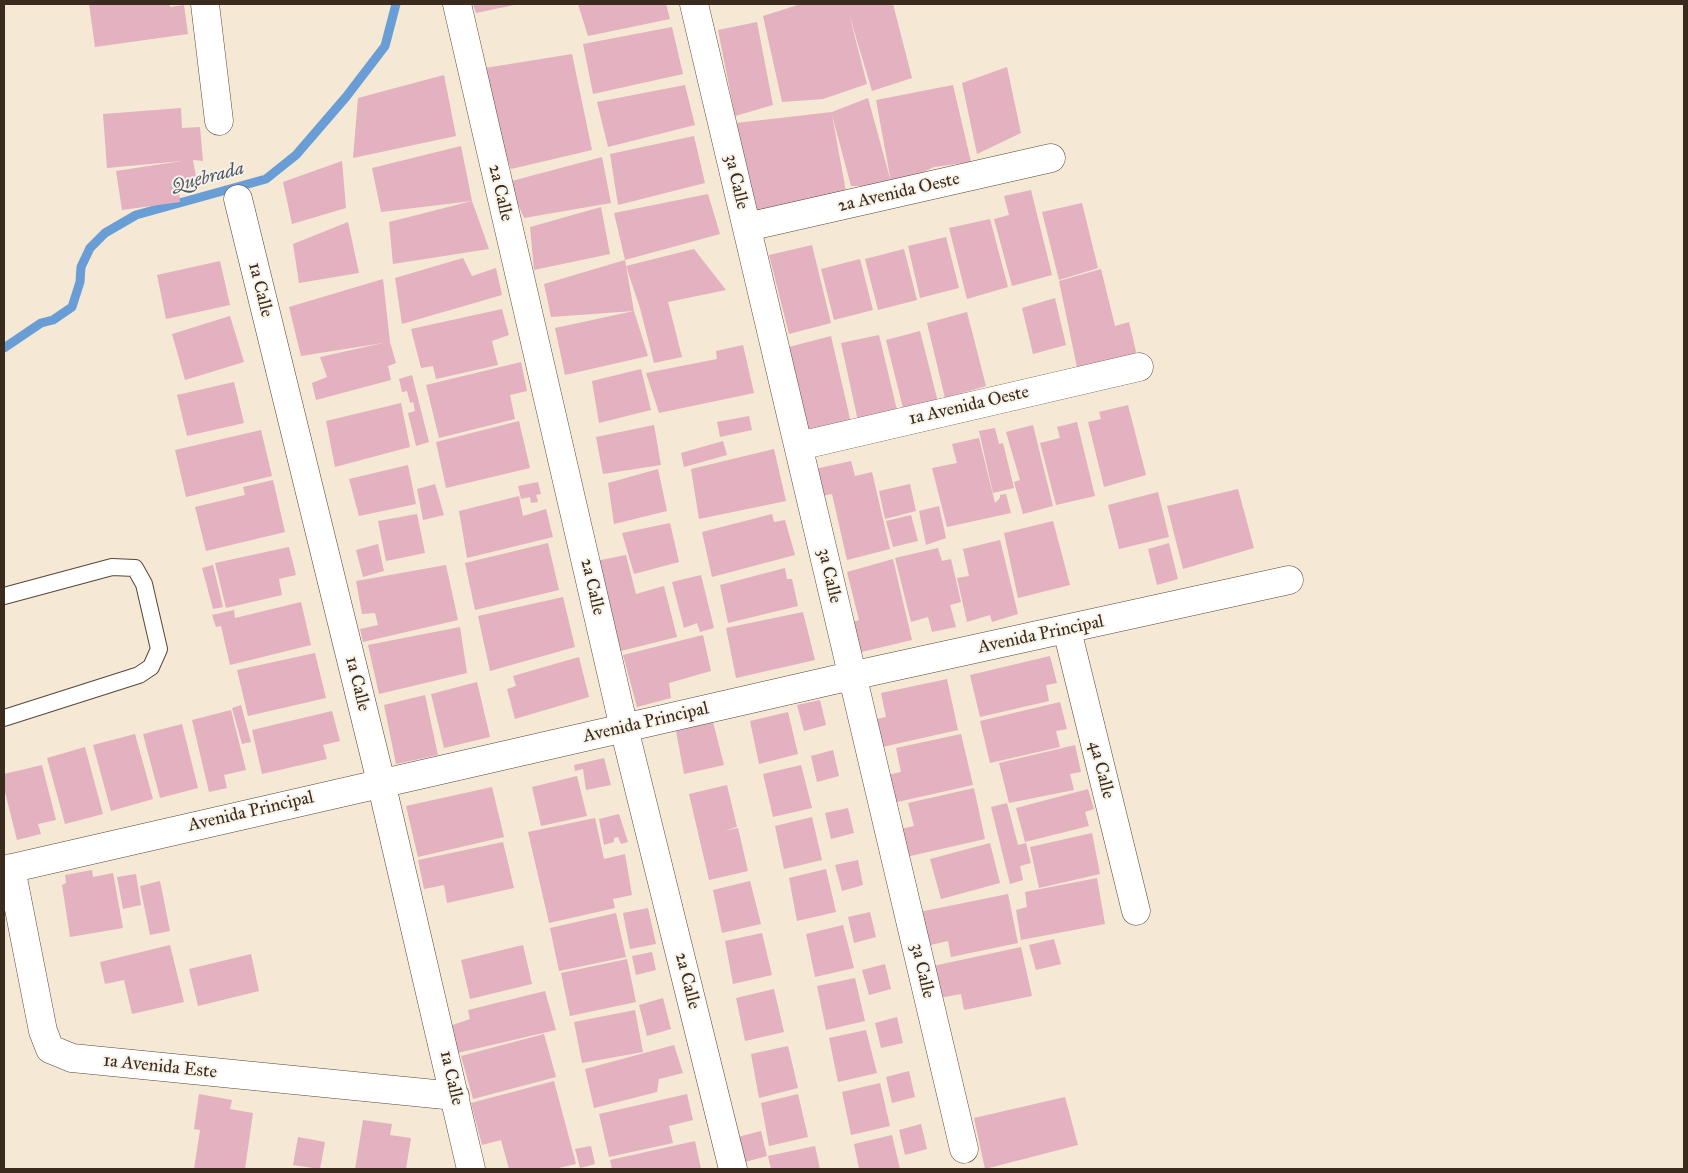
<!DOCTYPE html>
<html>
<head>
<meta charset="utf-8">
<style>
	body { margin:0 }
	#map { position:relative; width:1688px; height:1173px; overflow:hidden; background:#f5e8d4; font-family:"IM FELL Great Primer",serif }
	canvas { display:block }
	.frame { position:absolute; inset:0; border:5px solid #3b2a1e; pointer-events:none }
</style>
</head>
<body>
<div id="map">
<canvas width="1688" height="1173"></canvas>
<div class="frame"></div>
</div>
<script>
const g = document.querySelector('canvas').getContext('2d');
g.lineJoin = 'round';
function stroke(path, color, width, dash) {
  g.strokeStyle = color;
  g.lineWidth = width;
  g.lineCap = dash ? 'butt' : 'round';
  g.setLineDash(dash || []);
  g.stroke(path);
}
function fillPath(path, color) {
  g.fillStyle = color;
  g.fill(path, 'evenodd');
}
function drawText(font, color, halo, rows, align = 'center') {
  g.font = font + ' "IM FELL Great Primer",serif';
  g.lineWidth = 4;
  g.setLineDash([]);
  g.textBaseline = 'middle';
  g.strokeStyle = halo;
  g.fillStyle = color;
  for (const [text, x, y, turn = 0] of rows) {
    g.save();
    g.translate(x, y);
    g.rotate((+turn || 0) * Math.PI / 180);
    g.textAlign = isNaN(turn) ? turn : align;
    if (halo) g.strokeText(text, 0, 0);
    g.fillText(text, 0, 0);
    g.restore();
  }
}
const stream = new Path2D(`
	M4 348 41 323 53 320 72 307 80 282 81 267 90 248 105 233 136 215 266 179 296 155 346 97 385 46 396 4`);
const building = new Path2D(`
	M89 4H170V7L184 5 188 34 95 47Z
	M473 4H514V5L476 13Z
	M578 4H666L670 19 588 36Z
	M801 4H893L912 78 872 91 849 14 867 84 823 99 782 102 763 16Z
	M757 22 773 105 735 116 718 30Z
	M672 27 683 74 593 94 583 44Z
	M572 54 592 150 511 169 495 126 485 68Z
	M1007 67 1021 133 977 154 962 83Z
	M444 75 456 136 353 158 358 98Z
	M685 85 695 125 608 147 597 102Z
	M953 85 971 162 934 167 893 186H851L832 115 847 197 757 215 736 123 832 112 868 98 891 182 876 100Z
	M181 108 182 128 200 127 203 161 193 160 198 188 179 191 180 202 122 210 116 171 182 161 107 168 103 114Z
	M694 136 705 183 618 205 610 154Z
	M461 146 472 201 381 212 372 168Z
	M602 157 611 203 524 218 508 182Z
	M342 161 346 208 292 224 283 182Z
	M1031 190 1052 275 1012 286 994 219 1009 215 1004 196Z
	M708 194 720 234 625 260 614 213Z
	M472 201 489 249 393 264 389 222Z
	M1082 203 1098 268 1059 280 1042 212Z
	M601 207 610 254 534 270 530 227Z
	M990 219 1008 287 967 299 949 228Z
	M348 222 359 273 299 283 293 244Z
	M946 237 959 288 920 298 908 246Z
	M812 245 831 323 789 334 769 255Z
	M694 249 726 290 668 302 682 357 654 363 640 308 626 266 634 311 648 356 565 375 555 328 634 311 551 317 544 284 625 260 626 266Z
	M904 249 917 300 878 310 865 259Z
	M463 258 472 276 496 268 502 295 402 324 395 278Z
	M860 259 873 310 834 320 821 269Z
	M220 261 230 305 166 319 157 275Z
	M1101 269 1115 326 1129 322 1137 356 1078 372 1059 281Z
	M383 279 390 342 396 363 388 366 391 380 316 400 312 383 327 377 320 357 383 343 301 356 289 307Z
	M1055 298 1066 345 1033 354 1022 308Z
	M502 309 509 335 492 341 498 365 436 379 433 366 421 368 411 329Z
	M967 312 986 386 945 398 927 323Z
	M230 316 244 362 185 380 172 334Z
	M920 331 938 402 904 412 886 340Z
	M879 335 897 410 858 421 841 343Z
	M831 336 851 423 804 435 785 348Z
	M743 345 754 393 659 413 646 373 717 359 716 351Z
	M521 362 527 391 510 395 515 419 439 438 426 385Z
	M641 369 651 410 599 423 592 381Z
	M412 375 429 442 416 446 408 413 415 411 413 402 410 403 407 391 402 392 399 379Z
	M234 382 244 423 187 436 177 395Z
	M401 403 410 447 335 467 326 421Z
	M1128 405 1146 475 1104 487 1088 422 1101 419 1099 412Z
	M749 416 752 430 720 437 717 422Z
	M519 421 530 468 446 488 436 442Z
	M1077 422 1095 496 1056 505 1040 443 1060 438 1057 427Z
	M654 425 661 465 603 474 596 437Z
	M1033 425 1053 506 1023 514 1014 482 1020 480 1006 432Z
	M995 428 999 444 1003 443 1014 488 993 493 979 431Z
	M261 430 272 476 186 497 175 450Z
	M979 438 995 503 1000 498V495L1006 494 1011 513 947 527 932 468 957 463 952 444Z
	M723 441 727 455 684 467 681 453Z
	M774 449 786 501 699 519 691 469Z
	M851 461 855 476 872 472 890 549 847 560 832 494 821 496 815 469Z
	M408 465 416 504 359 516 349 479Z
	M658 469 667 511 614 524 608 483Z
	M273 480 285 532 206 551 195 507 245 495 243 487Z
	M538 482 541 494 536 495 538 502 531 503 530 497 521 499 518 486Z
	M435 484 444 515 423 520 417 489Z
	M910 484 916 511 885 519 879 491Z
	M1238 489 1254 548 1183 569 1167 506Z
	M1158 492 1169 537 1119 549 1108 505Z
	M519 496 523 516 546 509 553 537 467 558 459 511Z
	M939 506 946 538 926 545 919 511Z
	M417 514 425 553 386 561 378 521Z
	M772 514 774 522 785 520 795 555 712 577 702 532Z
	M911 515 918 541 893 547 886 521Z
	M1053 521 1070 585 1018 598 1004 533Z
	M670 523 679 562 634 574 622 533Z
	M1000 540 1018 614 992 622 990 615 967 622 957 578 969 576 963 549Z
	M548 543 559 590 475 610 465 563Z
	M1169 543 1178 579 1157 585 1148 549Z
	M378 544 384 571 363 577 356 550Z
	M289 547 296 575 279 579 282 595 226 608 215 563Z
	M938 548 942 561 951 559 961 602 950 605 956 627 932 632 928 617 911 622 895 558Z
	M626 555 636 594 664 586 677 637 621 651 596 561Z
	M893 559 912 640 857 653 850 623 859 620 847 572Z
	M213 565 223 607 213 609 202 568Z
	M446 565 458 620 363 642 360 629 378 625 375 613 362 614 356 581Z
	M785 568 787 579H792L798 606 728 623 720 585Z
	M701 575 714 628 700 632 697 623 684 628 672 582Z
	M563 597 575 647 490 671 478 616Z
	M301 602 311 645 230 665 221 626 216 627 212 615 234 610 235 618Z
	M803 612 815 660 736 678 726 628Z
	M460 627 467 673 379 694 368 645Z
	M703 635 711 671 669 683 671 698 637 707 623 655Z
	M315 653 326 698 248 716 237 670Z
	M1050 656 1057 683 1046 685 1049 701 980 717 970 675Z
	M579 657 589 697 515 719 507 689 516 686 513 676Z
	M947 679 958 730 878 748 872 720 886 717 881 693Z
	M477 682 490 737 444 748 431 694Z
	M425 695 438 755 396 764 384 705Z
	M820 700 826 725 804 731 797 705Z
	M1060 702 1067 729 1056 731 1060 747 990 763 980 721Z
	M241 705 251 742 242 744 232 708Z
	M231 710 246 770 224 775 227 788 209 792 192 720Z
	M332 711 340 741 323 745 327 759 262 774 252 730Z
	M788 712 798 754 759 764 750 721Z
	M713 722 724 765 684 774 676 731Z
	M182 724 198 788 160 798 143 734Z
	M135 734 153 799 111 811 93 745Z
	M961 734 973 785 893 803 887 775 901 772 896 748Z
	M1075 745 1081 772 1070 774 1074 790 1009 803 999 763Z
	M85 747 103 814 65 824 47 758Z
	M833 750 839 776 817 782 811 756Z
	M604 758 611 785 586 790 583 769 575 771 574 765Z
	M42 765 56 820 38 824 41 834 17 840 4 788V774Z
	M801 765 812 808 773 817 763 774Z
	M577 776 587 816 541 826 532 787Z
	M727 785 737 827 724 831 738 828 748 871 709 880 689 794Z
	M492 787 504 837 418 857 406 806Z
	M974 788 985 839 906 857 900 829 914 826 908 803Z
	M1088 789 1094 809 1085 812 1089 826 1025 842 1016 808Z
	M1007 803 1018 845 1026 843 1031 863 1020 866 1023 880 1010 884 991 807Z
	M848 808 854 833 831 839 825 813Z
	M619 814 628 842 621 844 618 837 614 838V842L604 845 599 819Z
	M812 817 822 860 784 869 775 826Z
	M595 818 604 859 625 854 632 895 613 899 615 908 549 923 528 832Z
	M1092 833 1100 874 1039 888 1030 847Z
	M503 842 514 888 447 903 444 885 424 889 418 860Z
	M990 843 1000 883 941 899 930 859Z
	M858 860 863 885 842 891 835 865Z
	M826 869 836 912 797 921 789 878Z
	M92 870 93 877 113 873 123 928 70 937 62 885 66 883 65 875Z
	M136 874 141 905 123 909 117 877Z
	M1097 878 1105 924 1021 940 1016 910 1027 907 1025 892Z
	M160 881 170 931 150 935 140 886Z
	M750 881 761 924 722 933 713 890Z
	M1008 894 1018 943 951 957 948 941 926 946 919 912Z
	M648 908 656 944 630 949 623 913Z
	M870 912 876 937 854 943 848 917Z
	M616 913 626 957 559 971 550 928Z
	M843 925 854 968 815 977 806 934Z
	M762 933 772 975 733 984 725 941Z
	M1054 939 1061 964 1036 970 1029 945Z
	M170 945 184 1002 132 1014 124 980 105 984 100 962Z
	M523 945 532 984 470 999 461 960Z
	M1021 947 1032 996 964 1010 961 994 939 998 933 966Z
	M652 952 656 970 636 975 632 956Z
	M251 954 259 991 198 1006 189 969Z
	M627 959 636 1002 570 1016 561 973Z
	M885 964 891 989 869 995 862 970Z
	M855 978 865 1021 826 1030 817 986Z
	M774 989 784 1032 745 1041 736 998Z
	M545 991 556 1030 453 1054 447 1027 470 1019 468 1010Z
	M663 998 671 1029 647 1036 639 1005Z
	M635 1010 643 1052 582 1063 574 1022Z
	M897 1017 903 1043 881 1048 875 1023Z
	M866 1030 877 1073 838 1082 829 1038Z
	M544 1034 556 1077 473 1099 461 1056Z
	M674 1045 683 1073 659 1079 657 1092 594 1108 585 1069Z
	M788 1046 798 1088 759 1098 751 1054Z
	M909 1071 915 1097 892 1103 886 1077Z
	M554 1081 576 1164 554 1169H509L501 1140 482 1145 471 1103Z
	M880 1083 890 1126 851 1135 842 1092Z
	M199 1094 232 1100 230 1109 253 1113 245 1169H194L200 1130 194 1129Z
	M687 1094 693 1120 669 1126 673 1143 609 1157 599 1114Z
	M798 1094 808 1137 769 1146 761 1103Z
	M1065 1097 1078 1145 985 1169 974 1118Z
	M363 1120 392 1124 390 1135 411 1138 406 1169H355Z
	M921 1124 927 1149 905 1155 899 1130Z
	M761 1131 767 1156 745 1162 738 1137Z
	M892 1135 900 1169H859L854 1144Z
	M298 1137 325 1142 320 1169 293 1165Z
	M695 1141 701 1169H612L610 1160Z
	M591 1146 595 1164 580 1168 575 1149Z
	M815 1146 820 1169H771L768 1156Z`);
const service = new Path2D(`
	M4 596 112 567 135 568 144 584 159 649 151 667 139 675 4 718`);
const minor = new Path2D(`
	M205 4 219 121
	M457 4 624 728 733 1169
	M694 4 964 1149
	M238 199 381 782 471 1169
	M747 227 1051 158
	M799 446 1139 367
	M1067 630 1136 911
	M11 868 43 1031 50 1049 72 1058 455 1096
	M4 870 851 676 1289 580`);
const streetNames = [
	["3a Calle",736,182,77],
	["2a Calle",500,193,77],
	["2a Avenida Oeste",899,193,-13],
	["1a Calle",260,290,76],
	["1a Avenida Oeste",969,406,-13],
	["3a Calle",829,576,77],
	["2a Calle",592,587,77],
	["Avenida Principal",1041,635,-12],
	["1a Calle",357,684,76],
	["Avenida Principal",646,723,-13],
	["4a Calle",1101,770,76],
	["Avenida Principal",251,812,-13],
	["3a Calle",922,971,77],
	["2a Calle",687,981,76],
	["1a Avenida Este",160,1067,6],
	["1a Calle",451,1078,77]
];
const waterNames = [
	["Quebrada",208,178,-15]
];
stroke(stream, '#699dd5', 9);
fillPath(building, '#e3b1bf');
stroke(service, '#574639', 18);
stroke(minor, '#574639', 29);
stroke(service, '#fff', 16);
stroke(minor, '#fff', 28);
drawText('18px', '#3b2a1e', '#f7f3e8', streetNames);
drawText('italic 19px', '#4d5867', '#f7f3e8', waterNames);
</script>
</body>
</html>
